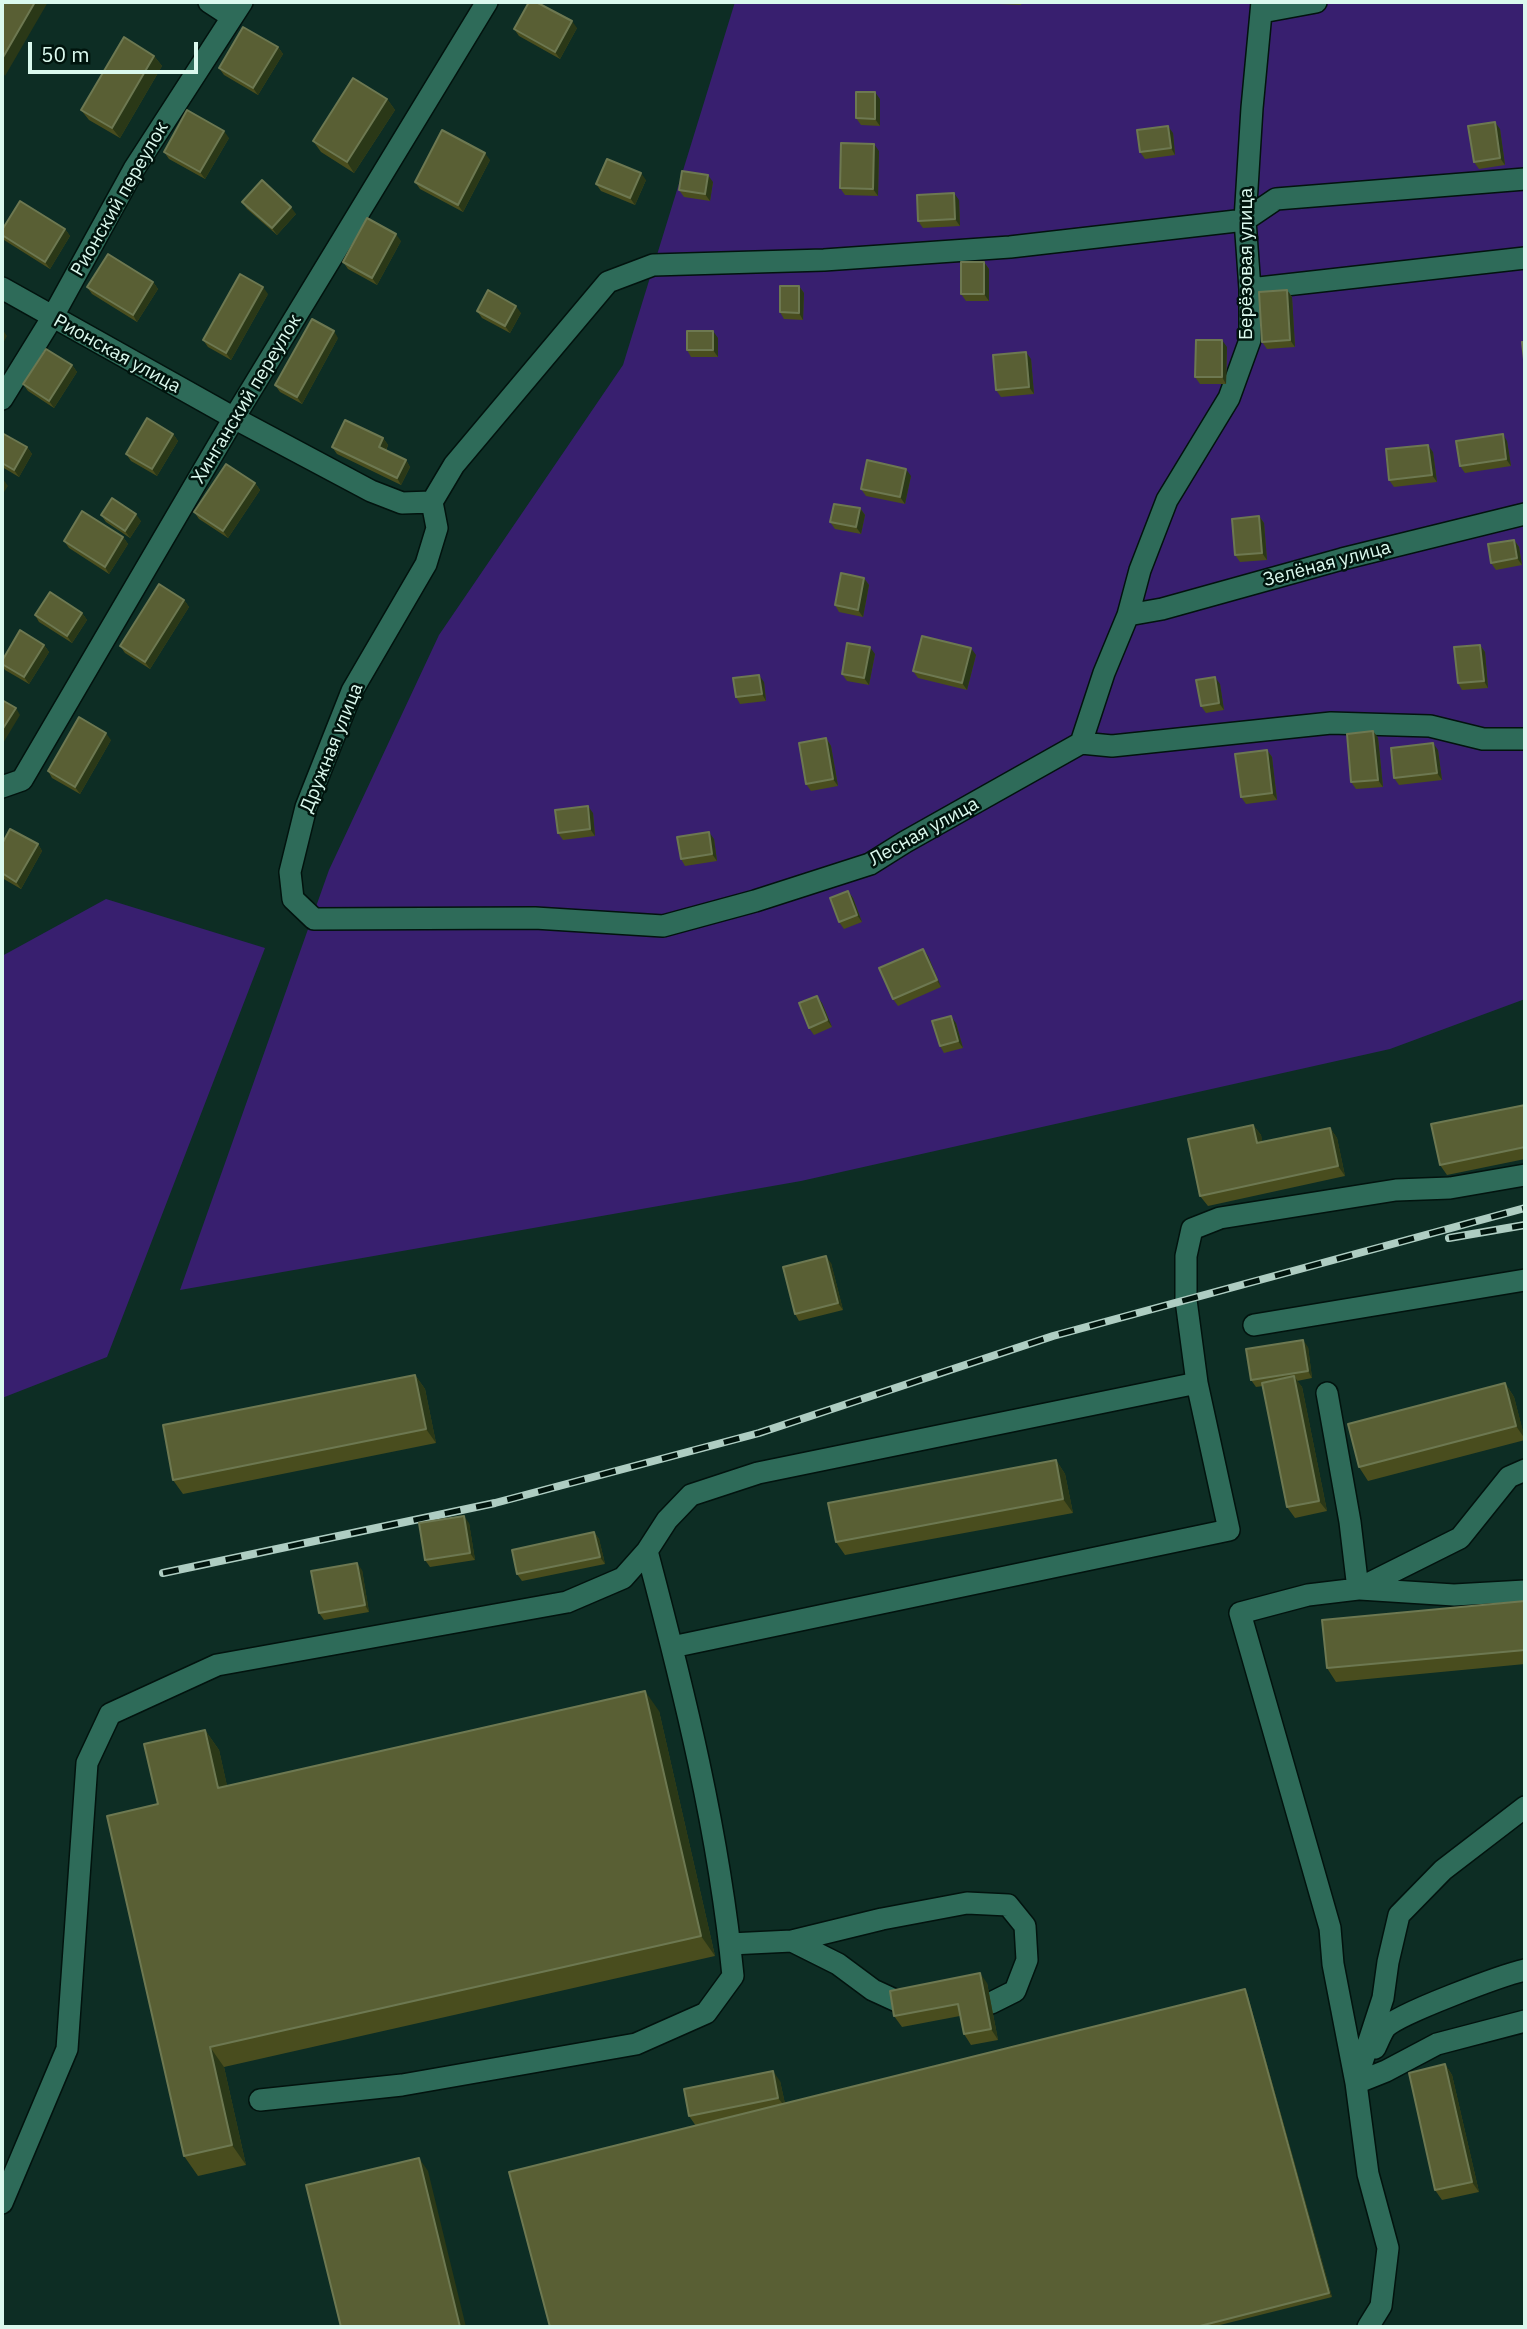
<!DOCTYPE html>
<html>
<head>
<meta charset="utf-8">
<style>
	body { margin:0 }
	#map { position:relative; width:1527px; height:2329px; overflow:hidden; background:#0d2d24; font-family:"IBM Plex Sans",sans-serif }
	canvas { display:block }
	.frame { position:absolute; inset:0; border:4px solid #dbf9ee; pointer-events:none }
	.scale { position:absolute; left:28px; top:42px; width:170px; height:32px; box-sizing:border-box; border:4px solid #dbf9ee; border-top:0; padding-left:9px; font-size:21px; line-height:24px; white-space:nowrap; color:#dbf9ee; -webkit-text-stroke:5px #00140d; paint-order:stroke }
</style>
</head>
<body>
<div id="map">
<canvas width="1527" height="2329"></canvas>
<div class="frame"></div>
<div class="scale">50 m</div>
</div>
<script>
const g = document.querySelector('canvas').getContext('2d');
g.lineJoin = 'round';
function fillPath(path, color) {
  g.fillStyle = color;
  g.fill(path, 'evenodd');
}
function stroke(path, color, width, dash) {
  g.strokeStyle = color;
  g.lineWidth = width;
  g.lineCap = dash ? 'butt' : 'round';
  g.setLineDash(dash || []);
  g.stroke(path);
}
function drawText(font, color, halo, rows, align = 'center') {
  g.font = font + ' "IBM Plex Sans",sans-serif';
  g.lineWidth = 5;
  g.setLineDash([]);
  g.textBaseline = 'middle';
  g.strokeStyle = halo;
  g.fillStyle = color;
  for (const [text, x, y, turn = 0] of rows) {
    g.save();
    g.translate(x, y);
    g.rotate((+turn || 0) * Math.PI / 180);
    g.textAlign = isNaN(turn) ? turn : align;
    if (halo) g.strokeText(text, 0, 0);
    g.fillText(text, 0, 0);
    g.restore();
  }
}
const green = new Path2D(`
	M735 2H1525V999L1390 1049 801 1181 180 1290 329 870 439 635 623 365Z
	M106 899 265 948 107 1357 2 1398V956Z`);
const minor = new Path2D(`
	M209 2 232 17
	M1262 12 1316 2
	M2 288 234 418 371 491 402 503 432 502 454 465 608 282 653 265 824 260 1010 247 1245 220 1276 199 1525 179
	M1250 289 1525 258
	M2 399 52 318 134 169 242 2
	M432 502 437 528 426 564 352 691 306 807 290 872 293 899 314 919 535 918 663 926 755 901 870 864 905 842 1081 743 1112 746 1331 723 1430 726 1483 739H1525
	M1128 615 1162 609 1342 559 1525 514
	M1081 743 1104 673 1128 615 1140 570 1167 500 1229 398 1250 340V289L1245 220 1252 108 1262 2
	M2 787 22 780 234 418 487 2
	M1254 1325 1525 1280
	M1327 1393 1350 1522 1358 1589 1308 1595 1240 1613 1330 1928 1333 1964 1356 2083 1368 2174 1388 2248 1381 2306 1368 2327
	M1358 1589 1460 1538 1509 1477 1525 1470
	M1360 1589 1454 1595 1525 1591
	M672 1647 1229 1530 1197 1383 1186 1300V1256L1192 1229 1220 1218 1396 1190 1450 1188 1525 1175
	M792 1941 838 1964 873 1990 897 2001
	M730 1944 792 1941 882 1919 967 1903 1008 1905 1025 1926 1027 1960 1015 1991 991 2003
	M1375 2048C1378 2042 1381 2034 1385 2028 1397 2014 1503 1975 1525 1970
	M1356 2081 1383 1998 1388 1962 1399 1915 1443 1870 1525 1807
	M1356 2083 1386 2071 1437 2044 1525 2021
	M260 2100 402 2085 636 2044 706 2013 733 1976C719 1832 684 1691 647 1551
	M2 2203 67 2049 87 1763 110 1714 217 1665 567 1602 623 1578 647 1551 667 1520 691 1495 758 1473 1197 1383`);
const rail = new Path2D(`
	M1449 1238 1525 1225
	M163 1573 495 1503 759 1433 1053 1336 1525 1208`);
const wall = new Path2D(`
	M996 2H1022L1021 5 998 4Z
	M577 28 560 59 519 36 514 29Z
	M278 47 283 54 258 95 224 75 219 68Z
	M154 56 162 66 120 138 89 120 81 110Z
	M387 99 395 110 354 173 321 152 313 141Z
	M880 99V126L861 125 856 118Z
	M1500 129 1505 165 1479 169 1474 162Z
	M1173 133 1175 155 1145 159 1140 152Z
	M229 138 205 179 169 159 164 152Z
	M879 151 878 196 845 195 840 188Z
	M490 160 463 212 420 189 415 182Z
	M646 180 635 205 601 191 596 184Z
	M713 182 710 201 684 197 679 190Z
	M959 200 960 226 923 228 918 221Z
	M242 202 296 214 277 235 247 209Z
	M65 229 70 236 50 269 4 240 2 237V230Z
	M401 241 377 285 348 269 343 262Z
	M984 262 989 269V301H966L961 294Z
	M153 282 158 289 137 322 92 294 87 287Z
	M799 286 804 293 803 320 784 319 780 312Z
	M1287 290 1292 297 1295 347 1267 349 1262 342Z
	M268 294 231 360 208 347 203 340Z
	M477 311 521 313 510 333 482 318Z
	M338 338 302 404 280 392 275 385Z
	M718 338V357H691L687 350Z
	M1227 347 1226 384H1200L1195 377Z
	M1031 359 1034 394 1001 397 996 390Z
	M72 365 77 372 54 408 28 391 23 384Z
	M2 433 27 447 32 454 19 477 2 467Z
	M173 434 178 441 157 476 131 461 126 454Z
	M383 438 388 445 386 451 406 460 410 467 401 485 337 454 332 447Z
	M1507 441 1511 466 1465 473 1460 466Z
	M1433 452 1437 482 1394 487 1389 480Z
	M911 476 905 504 866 496 861 489Z
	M255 483 260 490 228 538 199 519 194 512Z
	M860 508 865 515 861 534 835 529 830 522Z
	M101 515 141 521 130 538 106 522Z
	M1259 516 1264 523 1267 560 1240 562 1235 555Z
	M123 537 128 544 109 574 69 548 64 541Z
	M1514 540 1519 547 1522 565 1496 570 1491 563Z
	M864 578 869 585 863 617 839 612 835 605Z
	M184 600 189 607 150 669 125 653 120 646Z
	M82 613 87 620 72 643 39 622 35 615Z
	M44 645 49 652 29 684 5 670 2 665V661Z
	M1480 645 1485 652 1488 688 1462 690 1458 683Z
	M875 654 869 685 847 681 842 674Z
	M976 655 967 690 918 678 913 671Z
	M764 682 766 701 740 704 736 697Z
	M1220 684 1224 710 1206 713 1201 706Z
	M1373 731 1378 738 1383 787 1356 789 1351 782Z
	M826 738 831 746 838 786 811 791 806 784Z
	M111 740 80 794 52 778 48 771Z
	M1267 750 1272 757 1277 800 1246 804 1241 797Z
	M1438 750 1442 780 1399 785 1394 778Z
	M593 813 595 836 563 840 558 833Z
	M714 839 717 861 685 866 681 859Z
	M2 844H38L42 851 21 889 2 878Z
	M848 891 853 898 862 922 844 929 839 922Z
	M928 956 941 987 898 1006 893 999Z
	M822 1003 832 1027 814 1035 809 1028Z
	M956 1023 963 1048 944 1053 940 1046Z
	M1525 1105V1159L1447 1175 1440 1165Z
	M1253 1125 1261 1135 1262 1142 1330 1128 1337 1138 1345 1176 1208 1206 1200 1196Z
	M831 1263 843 1310 799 1321 795 1314Z
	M1308 1347 1312 1378 1297 1381 1302 1387 1327 1511 1295 1518 1287 1507 1263 1386 1256 1387 1251 1380Z
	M415 1375 425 1389 436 1443 183 1494 173 1480Z
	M1505 1383 1514 1397 1525 1440 1368 1481 1359 1467Z
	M1056 1460 1065 1474 1073 1513 845 1555 836 1542Z
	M469 1523 475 1560 430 1567 425 1560Z
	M594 1532 599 1539 605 1564 522 1581 517 1574Z
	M362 1570 369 1612 324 1620 319 1613Z
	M1525 1601V1664L1336 1682 1327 1668Z
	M659 1711 715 1956 224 2067 246 2165 198 2176 184 2156 158 1804 205 1730 219 1750 227 1786Z
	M987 1983 998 2040 971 2045 964 2034 960 2016 902 2027 894 2016Z
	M1247 1993 1332 2297 1212 2327H550L696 2126 689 2116 780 2081 785 2104Z
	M1445 2064 1452 2075 1479 2192 1442 2200 1435 2190Z`);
const shadedWall = new Path2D(`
	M35 2H48L5 76 2 71V59Z
	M572 21 577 28 560 59 555 52Z
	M278 47 283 54 258 95 253 88Z
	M154 56 162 66 120 138 112 128Z
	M875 92 880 99V126L875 119Z
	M387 99 395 110 354 173 347 162Z
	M1495 122 1500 129 1505 165 1500 158Z
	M1168 126 1173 133 1175 155 1171 148Z
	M224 131 229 138 205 179 200 172Z
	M874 144 879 151 878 196 873 189Z
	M485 153 490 160 463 212 458 205Z
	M641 173 646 180 635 205 630 198Z
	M708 175 713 182 710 201 705 194Z
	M954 193 959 200 960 226 955 219Z
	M291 207 296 214 277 235 272 228Z
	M65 229 70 236 50 269 45 262Z
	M396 234 401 241 377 285 372 278Z
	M984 262 989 269V301L984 294Z
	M153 282 158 289 137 322 133 315Z
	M799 286 804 293 803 320 799 313Z
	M263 287 268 294 231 360 226 353Z
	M1287 290 1292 297 1295 347 1290 340Z
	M516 306 521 313 510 333 505 326Z
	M2 329 7 336 2 345Z
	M334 331 338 338 302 404 297 397Z
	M713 331 718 338V357L713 350Z
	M1222 340 1227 347 1226 384 1222 377Z
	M1026 352 1031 359 1034 394 1029 387Z
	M72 365 77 372 54 408 49 401Z
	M173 434 178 441 157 476 152 469Z
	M1503 434 1507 441 1511 466 1506 459Z
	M383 438 388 445 384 454 379 447Z
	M1428 445 1433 452 1437 482 1432 475Z
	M27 447 32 454 19 477 14 470Z
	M406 460 410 467 401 485 397 478Z
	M906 469 911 476 905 504 900 497Z
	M3 479 8 486 2 495V481Z
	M255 483 260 490 228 538 223 531Z
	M860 508 865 515 861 534 856 527Z
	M136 514 141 521 130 538 125 531Z
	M1259 516 1264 523 1267 560 1262 553Z
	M123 537 128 544 109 574 105 567Z
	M1514 540 1519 547 1522 565 1517 558Z
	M864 578 869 585 863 617 858 610Z
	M184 600 189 607 150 669 145 662Z
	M82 613 87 620 72 643 67 636Z
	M44 645 49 652 29 684 24 677Z
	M1480 645 1485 652 1488 688 1484 681Z
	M870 647 875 654 869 685 864 678Z
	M971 648 976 655 967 690 962 683Z
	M759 675 764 682 766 701 762 694Z
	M1215 677 1220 684 1224 710 1219 703Z
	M16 708 20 715 2 745V730Z
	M1373 731 1378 738 1383 787 1378 780Z
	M106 733 111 740 80 794 75 787Z
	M826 738 831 746 838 786 833 779Z
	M1433 743 1438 750 1442 780 1437 773Z
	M1267 750 1272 757 1277 800 1272 793Z
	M588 806 593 813 595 836 590 829Z
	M709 832 714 839 717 861 712 854Z
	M38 844 42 851 21 889 16 882Z
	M848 891 853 898 862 922 857 915Z
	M923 949 928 956 941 987 937 980Z
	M817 996 822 1003 832 1027 827 1020Z
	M951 1016 956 1023 963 1048 958 1041Z
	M1253 1125 1261 1135 1265 1154 1257 1143Z
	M1330 1128 1337 1138 1345 1176 1338 1166Z
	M826 1256 831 1263 843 1310 838 1303Z
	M1303 1340 1308 1347 1312 1378 1308 1371Z
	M415 1375 425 1389 436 1443 426 1429Z
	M1294 1376 1302 1387 1327 1511 1319 1501Z
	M1505 1383 1514 1397 1525 1439 1516 1426Z
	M1056 1460 1065 1474 1073 1513 1063 1499Z
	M464 1516 469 1523 475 1560 470 1553Z
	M594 1532 599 1539 605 1564 600 1557Z
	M357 1563 362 1570 369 1612 365 1605Z
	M645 1691 659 1711 715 1956 701 1936Z
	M205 1730 219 1750 232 1808 218 1788Z
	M980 1973 987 1983 998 2040 991 2029Z
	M1245 1989 1247 1993 1332 2297 1329 2293Z
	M210 2047 224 2067 246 2165 232 2145Z
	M1445 2064 1452 2075 1479 2192 1472 2182Z
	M773 2071 780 2081 786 2108 778 2098Z
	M419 2158 428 2171 466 2327H460Z`);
const building = new Path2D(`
	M2 2H35L2 59Z
	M529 2H536L572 21 555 52 514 29Z
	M243 27 278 47 253 88 219 68Z
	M124 37 154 56 112 128 81 110Z
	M353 78 387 99 347 162 313 141Z
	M856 92H875V119L856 118Z
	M187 110 224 131 200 172 164 152Z
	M1495 122 1500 158 1474 162 1468 126Z
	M1168 126 1171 148 1140 152 1137 130Z
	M442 130 485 153 458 205 415 182Z
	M841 143 874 144 873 189 840 188Z
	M607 159 641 173 630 198 596 184Z
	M682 171 708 175 705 194 679 190Z
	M262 180 291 207 272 228 242 202Z
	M954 193 955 219 918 221 917 195Z
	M20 201 65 229 45 262 2 235V230Z
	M367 218 396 234 372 278 343 262Z
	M108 254 153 282 133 315 87 287Z
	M961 262H984V294H961Z
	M240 274 263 287 226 353 203 340Z
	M780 286H799V313L780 312Z
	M488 290 516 306 505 326 477 311Z
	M1287 290 1290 340 1262 342 1259 292Z
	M312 319 334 331 297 397 275 385Z
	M687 331H713V350H687Z
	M1196 340H1222V377H1195Z
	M1522 342H1525V368Z
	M46 349 72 365 49 401 23 384Z
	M1026 352 1029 387 996 390 993 355Z
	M147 418 173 434 152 469 126 454Z
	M345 420 383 438 379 447 406 460 397 478 332 447Z
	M2 433 27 447 14 470 2 463Z
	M1503 434 1506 459 1460 466 1456 441Z
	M1428 445 1432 475 1389 480 1386 449Z
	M867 460 906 469 900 497 861 489Z
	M226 464 255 483 223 531 194 512Z
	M112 498 136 514 125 531 101 515Z
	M834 504 860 508 856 527 830 522Z
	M82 511 123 537 105 567 64 541Z
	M1259 516 1262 553 1235 555 1232 519Z
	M1514 540 1517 558 1491 563 1488 544Z
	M841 573 864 578 858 610 835 605Z
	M159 584 184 600 145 662 120 646Z
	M50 592 82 613 67 636 35 615Z
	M20 630 44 645 24 677 2 664V661Z
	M922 636 971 648 962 683 913 671Z
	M847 643 870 647 864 678 842 674Z
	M1480 645 1484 681 1458 683 1454 647Z
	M759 675 762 694 736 697 733 678Z
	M1215 677 1219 703 1201 706 1196 680Z
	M2 700 16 708 2 730Z
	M79 717 106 733 75 787 48 771Z
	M1373 731 1378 780 1351 782 1347 734Z
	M826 738 833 779 806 784 799 743Z
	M1433 743 1437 773 1394 778 1391 748Z
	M1267 750 1272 793 1241 797 1235 754Z
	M588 806 590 829 558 833 555 810Z
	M10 829 38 844 16 882 2 873V844Z
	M709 832 712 854 681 859 677 837Z
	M848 891 857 915 839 922 830 898Z
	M923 949 937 980 893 999 879 968Z
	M817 996 827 1020 809 1028 799 1003Z
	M951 1016 958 1041 940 1046 932 1021Z
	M1525 1105V1147L1440 1165 1431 1124Z
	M1253 1125 1257 1143 1330 1128 1338 1166 1200 1196 1188 1139Z
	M826 1256 838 1303 795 1314 783 1267Z
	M1303 1340 1308 1371 1251 1380 1246 1349Z
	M415 1375 426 1429 173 1480 163 1425Z
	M1294 1376 1319 1501 1287 1507 1262 1383Z
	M1505 1383 1516 1426 1359 1467 1348 1424Z
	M1056 1460 1063 1499 836 1542 828 1503Z
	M464 1516 470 1553 425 1560 419 1523Z
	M594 1532 600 1557 517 1574 512 1550Z
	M357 1563 365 1605 319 1613 311 1571Z
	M1525 1601V1650L1327 1668 1322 1620Z
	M645 1691 701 1936 210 2047 232 2145 184 2156 107 1816 158 1804 144 1744 205 1730 218 1788Z
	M980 1973 991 2029 964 2034 958 2004 894 2016 890 1991Z
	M1245 1989 1329 2293 1196 2327H550L509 2172Z
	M1445 2064 1472 2182 1435 2190 1409 2073Z
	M773 2071 778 2098 689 2116 684 2089Z
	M419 2158 460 2327H341L306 2185Z`);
const streetNames = [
	["Рионский переулок",120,199,-60],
	["Берёзовая улица",1247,264,-90],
	["Рионская улица",117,354,29],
	["Хинганский переулок",247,399,-59],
	["Зелёная улица",1327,564,-15],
	["Дружная улица",332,748,-68],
	["Лесная улица",924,832,-29]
];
fillPath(green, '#381f6f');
stroke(minor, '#02130e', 24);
stroke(minor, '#2e6b59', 21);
stroke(rail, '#aecdc2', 8);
stroke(rail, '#00140d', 5, [16]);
fillPath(wall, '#494d1e');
fillPath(shadedWall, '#2a3817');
fillPath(building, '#595f34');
stroke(building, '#6d7851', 2);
drawText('19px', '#dbf9ee', '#00140d', streetNames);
</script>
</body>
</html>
